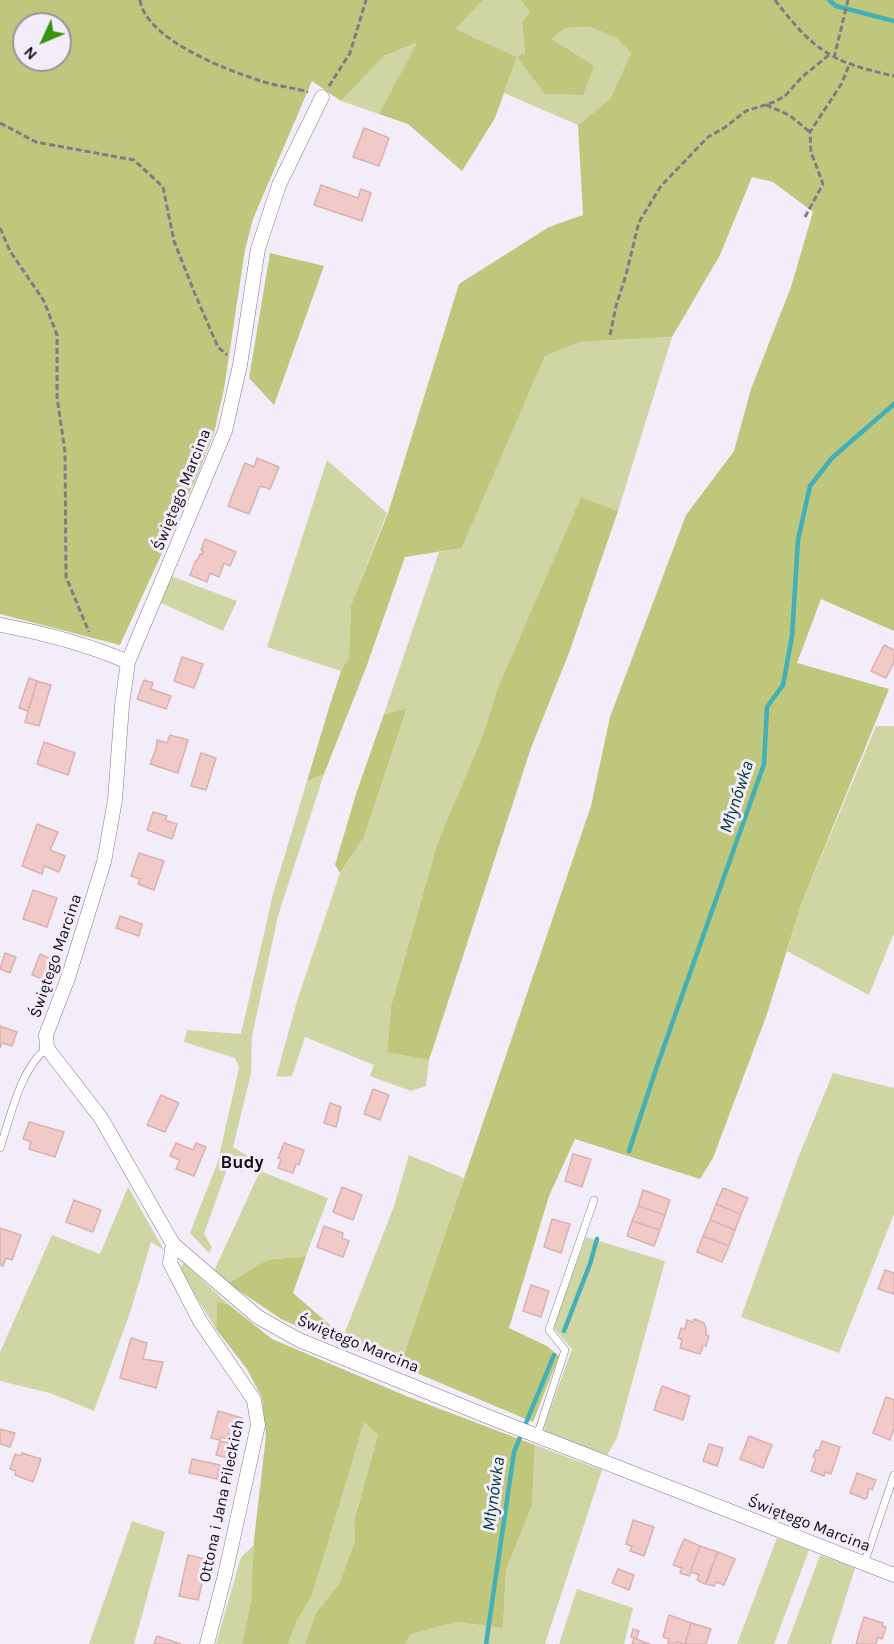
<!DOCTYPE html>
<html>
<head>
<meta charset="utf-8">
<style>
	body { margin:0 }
	#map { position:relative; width:894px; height:1644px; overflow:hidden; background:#f3edfa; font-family:Karla,sans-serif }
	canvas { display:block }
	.north { position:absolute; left:12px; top:12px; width:60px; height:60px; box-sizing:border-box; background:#f3edfa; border:2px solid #99939f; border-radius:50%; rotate:226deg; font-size:16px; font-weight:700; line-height:24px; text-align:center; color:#110d17 }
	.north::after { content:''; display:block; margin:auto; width:21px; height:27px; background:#37930a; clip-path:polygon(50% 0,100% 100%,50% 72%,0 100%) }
</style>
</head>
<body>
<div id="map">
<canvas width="894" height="1644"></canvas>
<div class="north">N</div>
</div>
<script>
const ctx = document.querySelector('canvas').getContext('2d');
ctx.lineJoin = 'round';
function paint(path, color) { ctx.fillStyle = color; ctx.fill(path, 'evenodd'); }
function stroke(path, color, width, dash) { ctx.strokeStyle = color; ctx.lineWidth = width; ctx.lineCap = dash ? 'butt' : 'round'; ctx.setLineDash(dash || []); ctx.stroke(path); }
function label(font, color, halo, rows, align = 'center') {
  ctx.font = font + ' Karla,sans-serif'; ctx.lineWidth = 6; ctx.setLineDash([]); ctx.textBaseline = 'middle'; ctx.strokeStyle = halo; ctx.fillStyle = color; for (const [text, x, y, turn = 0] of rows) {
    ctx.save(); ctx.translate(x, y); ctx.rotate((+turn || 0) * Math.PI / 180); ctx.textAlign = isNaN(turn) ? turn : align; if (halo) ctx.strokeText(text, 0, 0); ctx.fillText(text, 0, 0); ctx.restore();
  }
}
const green = new Path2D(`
	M483 0H520L530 12 522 22 525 53 518 57 594 67 552 39 565 28 591 27 616 38 631 53 610 99 578 125 504 93 517 57 454 29Z
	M418 43 379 114 341 101 384 56Z
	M672 337 618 511 581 498 498 687 483 735 438 841 391 1006 387 1051 429 1060 426 1086 411 1091 370 1076 374 1065 305 1037 292 1076 276 1077 297 1001 340 873 364 837 407 710 384 714 439 552 462 548 545 356 580 342Z
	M327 460 387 513 351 605 349 657 341 671 267 647Z
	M171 576 237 601 223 631 159 602Z
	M876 726H894V933L869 995 787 951 801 905Z
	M324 774 278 916 252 1036 251 1073 233 1147 248 1156 243 1172 227 1169 204 1234 212 1247 209 1253 190 1233 218 1161 239 1068 235 1058 184 1042 187 1030 241 1034 273 894 307 781Z
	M833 1073 894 1088V1214L839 1353 741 1317 798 1158Z
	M409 1155 464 1178 400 1366 340 1345 394 1206Z
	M260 1171 328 1198 306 1256 267 1260 228 1283 214 1271Z
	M128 1187 164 1250 151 1242 130 1313 94 1411 50 1393 0 1381V1352L52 1235 100 1254Z
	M586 1237 665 1261 617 1438 607 1455 544 1432 546 1421 572 1349 553 1327Z
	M184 1263 228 1304 217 1303 216 1329 179 1269Z
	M363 1421 378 1435 354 1519 355 1541 339 1584 316 1613 305 1644H288L297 1621 312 1595Z
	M535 1445 602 1470 545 1644H405L410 1634 456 1622 503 1628 506 1570 532 1506Z
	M132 1521 165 1532 134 1644H89Z
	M777 1538 809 1550 774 1644H737Z
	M254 1545 251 1600 242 1644H216L241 1557Z
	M820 1555 855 1568 831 1644H787Z
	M577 1589 633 1608 624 1644H559Z`);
const forest = new Path2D(`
	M0 0H483L455 29 517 57 525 53 522 22 530 12 520 0H894V631L821 599 797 663 889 689 801 905 767 1014 713 1158 700 1179 575 1139 549 1196 509 1328 547 1346 559 1356 533 1422 400 1366 591 806 610 717 686 515 734 451 751 389 791 287 813 212 773 182 752 177 720 255 672 337 580 342 545 356 462 548 405 557 367 665 324 774 307 781 328 711 341 671 349 657 351 605 388 513 459 284 549 227 583 215 578 125 610 99 631 53 616 38 591 27 565 28 552 39 594 66 583 95 545 94 517 57 495 118 462 171 408 124 379 114 417 43 384 56 341 101 312 81 253 219 245 250 224 389 214 433 197 476 120 645 0 614ZM24 24H60V60H24Z
	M270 253 324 266 274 405 249 378Z
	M581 497 618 511 569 653 531 748 429 1060 387 1052 391 1006 438 841 483 735 498 687Z
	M407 709 364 837 340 873 335 865 356 794 384 714Z
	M306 1256 293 1293 330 1325 327 1340 281 1319 228 1283 267 1260Z
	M217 1302 228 1304 272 1339 406 1396 535 1445 532 1506 506 1570 503 1628 456 1622 411 1634 405 1644H305L316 1613 339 1584 355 1541 354 1520 378 1435 364 1422 312 1595 297 1621 288 1644H242L251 1600 254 1540 266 1436 262 1398 247 1369 216 1329Z`);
const stream = new Path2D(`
	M829 0 836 6 894 21
	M629 1151 656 1069 764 764 767 707 783 685 792 636 798 540 810 486 832 458 894 404
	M564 1331 590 1264 597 1239
	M486 1644 514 1452 554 1355`);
const building = new Path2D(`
	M364 128 389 138 379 166 353 157Z
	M321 185 358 198 361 189 371 193 362 221 314 205Z
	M257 458 279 467 270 489 260 486 249 514 228 506 245 463 254 467Z
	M205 539 236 552 230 566 224 563 219 577 210 573 207 582 190 575 196 560 197 561 200 554 202 555 203 551 201 550Z
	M884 645 894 650V662L886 678 871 671Z
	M182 657 203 664 194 688 174 681Z
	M29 678 37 681 28 711 19 708Z
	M144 680 153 683 151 689 171 696 166 709 137 699Z
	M37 681 51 685 39 726 25 722Z
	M170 735 188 740 178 773 150 764 156 749 157 740 167 743Z
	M44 742 75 753 68 775 37 764Z
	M201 753 216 758 206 790 191 786Z
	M153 812 167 816 165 820 177 824 172 839 147 830Z
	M37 824 58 832 50 850 65 856 59 872 44 866 42 874 22 866Z
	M139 853 164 861 154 890 138 884 140 879 131 876Z
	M33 890 57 898 47 927 23 919Z
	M120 916 142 924 139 936 116 928Z
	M5 953 16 957 10 973 0 969Z
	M40 954 53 960 45 980 32 975Z
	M0 1026 17 1032 12 1046 2 1043 0 1048Z
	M373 1089 389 1095 380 1120 364 1114Z
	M161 1095 179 1103 165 1132 147 1125Z
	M330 1103 341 1107 336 1127 324 1123Z
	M29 1122 64 1132 55 1157 29 1149 31 1142 23 1139Z
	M176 1143 193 1150 196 1143 206 1147 194 1176 176 1169 180 1160 170 1156Z
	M284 1143 304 1150 299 1165 296 1164 293 1173 278 1168 281 1159 278 1158Z
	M573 1154 591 1159 582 1187 565 1181Z
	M342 1187 362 1195 353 1220 333 1212Z
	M723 1188 748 1198 741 1214 716 1204Z
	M643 1190 670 1200 665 1215 638 1206Z
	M74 1200 101 1210 93 1232 66 1222Z
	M716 1204 741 1214 735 1230 710 1220Z
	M638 1206 665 1215 660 1230 632 1221Z
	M552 1219 570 1224 561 1253 544 1247Z
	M710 1220 735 1230 729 1246 703 1236Z
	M632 1221 660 1230 654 1246 627 1236Z
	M324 1226 343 1233 342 1238 349 1241 343 1257 317 1247Z
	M0 1228 21 1235 12 1260 6 1258 3 1266 0 1265Z
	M703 1236 729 1246 722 1262 697 1252Z
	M885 1270 894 1273V1294L878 1289Z
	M531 1285 549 1291 541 1317 523 1311Z
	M694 1319 704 1323 706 1328V1335L709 1336 706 1346H703L700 1354 680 1348 682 1340 678 1338 681 1328 685 1329 687 1320 693 1322Z
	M131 1338 147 1343 143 1359 163 1362 156 1388 120 1378Z
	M662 1386 690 1396 683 1420 654 1410Z
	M886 1397 894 1400V1428L890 1440 873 1433Z
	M218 1411 242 1418 237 1436 228 1434 227 1439 221 1437 220 1440 211 1438Z
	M0 1429 15 1433 10 1447 0 1444Z
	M749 1436 772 1445 763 1468 740 1459Z
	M220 1441 236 1445 232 1459 216 1455Z
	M822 1441 840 1447 831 1474 825 1472 824 1476 811 1471 816 1458 813 1457 816 1450 819 1451Z
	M709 1444 723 1448 717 1466 703 1461Z
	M22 1453 41 1459 33 1482 15 1475 16 1471 10 1469 15 1454 21 1456Z
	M192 1459 220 1465 217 1479 189 1473Z
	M857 1473 876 1480 872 1490 869 1488 867 1498 865 1499 850 1493Z
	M633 1520 654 1527 644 1556 630 1551 632 1546 626 1544Z
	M684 1539 700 1546 689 1576 680 1573 682 1568 673 1565Z
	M700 1546 718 1552 705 1584 697 1580 699 1575 691 1572 689 1576Z
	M718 1552 735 1559 724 1585 716 1582 714 1586 706 1584Z
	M188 1555 205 1559 201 1574 204 1575 198 1600 179 1596Z
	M618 1569 634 1575 629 1590 612 1583Z
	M669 1615 691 1623 685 1644 676 1642V1644H668L669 1639 663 1637Z
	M864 1617 883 1623 882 1626 886 1627 882 1639 878 1637 876 1644H856Z
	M691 1623 711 1629 706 1644H685Z
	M633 1629 639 1631 636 1639 650 1644H632L634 1638 631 1637Z
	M157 1636 181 1644H154Z`);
const path = new Path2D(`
	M140 0C146 39 224 69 258 80 274 86 291 87 308 92
	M775 0C814 51 831 62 894 76
	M834 58 848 0
	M329 86 350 53 366 0
	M766 105 789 115 810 132
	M0 123 36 142 134 160 163 187 174 241 195 294 218 347 227 355
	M805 217 823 184 811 152 810 132 842 83 849 65
	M0 228 10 251 44 301 57 335V397L65 452 66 577 89 632
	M610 335 616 306 626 275 639 222 661 186 708 137 724 128 746 111 774 102 785 96 802 77 829 55`);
const lane = new Path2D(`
	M0 1148C11 1116 20 1069 47 1048
	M537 1436 565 1350 549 1330 594 1200
	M864 1564 894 1475`);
const street = new Path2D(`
	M322 97 279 185 258 249 240 365 225 431 128 662 122 705 115 800 104 862 68 978 46 1035 47 1048 101 1118 173 1244 258 1317 299 1340 499 1421 894 1575
	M0 625C44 633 86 644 128 662
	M173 1244 170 1263 200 1321 254 1400 258 1425 225 1575 207 1644`);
const streetNames = [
	["Świętego Marcina",182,490,-68],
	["Świętego Marcina",56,956,-71],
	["Świętego Marcina",358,1344,22],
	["Ottona i Jana Pileckich",222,1501,-78],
	["Świętego Marcina",809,1524,21]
];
const waterNames = [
	["Młynówka",737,797,-72],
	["Młynówka",494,1494,-82]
];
const neighbourhoodNames = [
	["Budy",242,1163]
];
paint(green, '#d0d6a3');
paint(forest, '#bfc77c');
stroke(stream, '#43afb6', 4.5);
paint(building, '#f1c9c7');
stroke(building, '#d9b1af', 1.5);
stroke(lane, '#837693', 8);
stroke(street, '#837693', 15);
stroke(path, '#807b86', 3, [6, 3]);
stroke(lane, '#fff', 7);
stroke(street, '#fff', 14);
label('16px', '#110d17', '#f3edfa', streetNames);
label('italic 18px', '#04393c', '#f3edfa', waterNames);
label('bold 18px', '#110d17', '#f3edfa', neighbourhoodNames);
</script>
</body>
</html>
